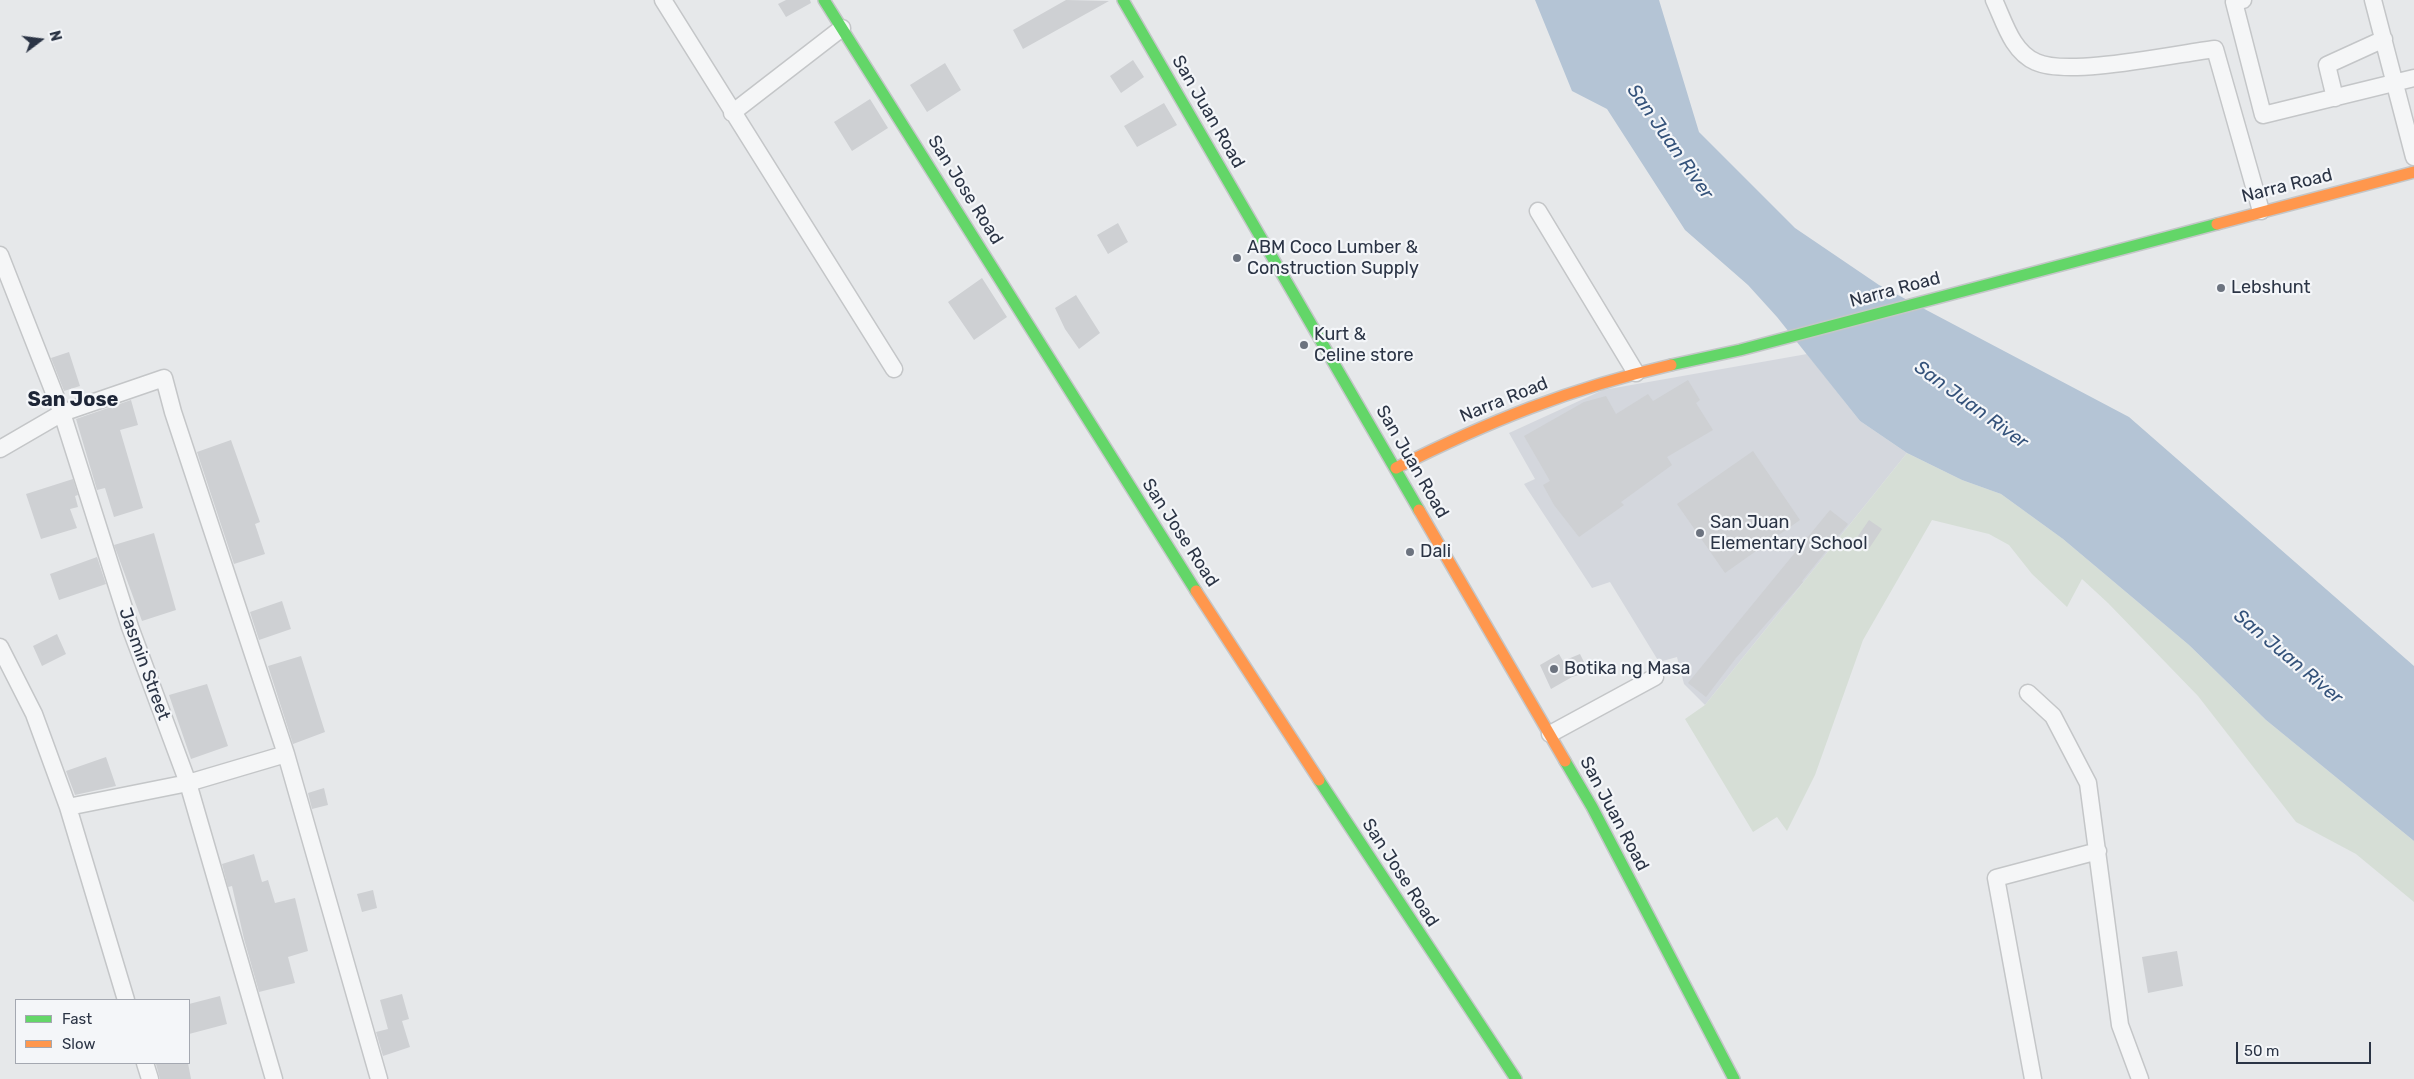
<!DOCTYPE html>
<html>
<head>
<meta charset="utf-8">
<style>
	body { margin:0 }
	#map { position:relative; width:2414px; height:1079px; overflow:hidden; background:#e6e8ea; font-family:Rubik,sans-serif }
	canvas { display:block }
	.legend { position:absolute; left:15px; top:999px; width:175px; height:65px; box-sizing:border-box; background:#f4f6f9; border:1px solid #a4a8b1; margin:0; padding:6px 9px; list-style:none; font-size:15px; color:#2b3445 }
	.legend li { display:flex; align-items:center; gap:10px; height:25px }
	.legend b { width:25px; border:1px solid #a4a8b1 }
	.north { position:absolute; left:15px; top:15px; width:50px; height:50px; -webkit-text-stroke:4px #f4f6f9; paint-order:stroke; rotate:75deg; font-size:14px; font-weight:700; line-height:20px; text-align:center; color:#2b3445 }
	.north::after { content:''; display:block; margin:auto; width:18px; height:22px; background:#2b3445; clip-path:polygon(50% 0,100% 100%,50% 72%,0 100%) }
	.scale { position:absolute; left:2236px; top:1042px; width:135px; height:22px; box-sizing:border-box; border:2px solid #2b3445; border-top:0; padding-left:6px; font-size:15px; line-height:18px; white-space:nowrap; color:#2b3445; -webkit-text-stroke:4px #f4f6f9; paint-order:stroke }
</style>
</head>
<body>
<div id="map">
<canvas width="2414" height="1079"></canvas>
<ul class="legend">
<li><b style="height:6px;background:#63d668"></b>Fast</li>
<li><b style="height:6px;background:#ff974d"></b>Slow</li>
</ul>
<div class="north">N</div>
<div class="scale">50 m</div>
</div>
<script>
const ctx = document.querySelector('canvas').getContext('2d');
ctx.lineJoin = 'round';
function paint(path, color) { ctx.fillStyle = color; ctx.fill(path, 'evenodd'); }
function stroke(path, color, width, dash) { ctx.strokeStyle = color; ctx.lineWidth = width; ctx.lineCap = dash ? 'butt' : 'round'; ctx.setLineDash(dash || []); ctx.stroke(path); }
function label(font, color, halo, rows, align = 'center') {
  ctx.font = font + ' Rubik,sans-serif'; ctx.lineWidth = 4.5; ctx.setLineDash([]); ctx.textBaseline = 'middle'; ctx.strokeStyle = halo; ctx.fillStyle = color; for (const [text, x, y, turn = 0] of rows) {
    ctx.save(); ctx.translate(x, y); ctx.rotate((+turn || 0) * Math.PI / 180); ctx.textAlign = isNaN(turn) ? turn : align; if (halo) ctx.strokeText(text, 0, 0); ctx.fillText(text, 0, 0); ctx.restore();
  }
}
const built = new Path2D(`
	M1807 354 1860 421 1907 453 1705 705 1684 684 1677 657 1659 662 1610 582 1592 588 1524 484 1535 479 1509 433 1603 390Z`);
const green = new Path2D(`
	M1907 453 1962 480 2001 494 2063 539 2189 645 2266 720 2414 841V902L2356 854 2296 822 2198 696 2108 603 2082 579 2067 607 2032 574 2009 545 1989 534 1932 520 1863 640 1815 775 1787 831 1777 817 1753 832 1685 719 1705 705Z`);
const water = new Path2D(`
	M1535 0H1659L1699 132 1795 228 1879 285 2129 417 2414 666V841L2266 720 2189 645 2063 539 2001 494 1962 480 1907 453 1860 421 1777 317 1748 285 1685 230 1607 109 1572 91Z`);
const building = new Path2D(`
	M786 0H810L811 3 786 17 778 4Z
	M1066 0 1109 1 1023 49 1013 30Z
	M1133 60 1144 77 1121 93 1110 76Z
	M945 63 961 90 927 112 910 85Z
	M870 99 888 128 852 151 834 122Z
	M1164 103 1177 125 1137 147 1124 126Z
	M1118 223 1128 242 1108 254 1097 235Z
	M982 278 1007 317 974 340 948 302Z
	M1076 295 1100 333 1079 349 1065 329 1055 308Z
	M69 352 80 386 64 391 51 358Z
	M1688 380 1700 400 1696 403 1713 430 1667 457 1672 465 1621 502 1624 505 1579 537 1554 505 1543 485 1550 481 1524 436 1584 402 1606 396 1616 414 1648 394 1653 401Z
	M131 400 138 425 120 430 143 508 114 517 105 488 97 490 76 419Z
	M231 440 260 522 255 524 265 554 234 564 197 452Z
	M1753 451 1800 520 1725 573 1677 504Z
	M73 479 78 495 75 496 78 507 70 509 77 528 41 539 26 494Z
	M1830 510 1848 524 1802 581 1803 582 1736 658 1706 697 1688 683Z
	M1869 520 1882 529 1868 550 1854 542Z
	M154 533 176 610 142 621 114 545Z
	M97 557 106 584 59 600 50 574Z
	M282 601 291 629 259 640 250 612Z
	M57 634 66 654 42 666 33 646Z
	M1559 654 1563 661 1580 654 1589 672 1572 677 1551 689 1540 665Z
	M301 656 325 732 293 744 268 666Z
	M207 684 228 746 191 759 169 695Z
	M106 757 116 786 75 795 66 771Z
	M324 788 328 805 312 809 308 793Z
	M254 854 262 882 268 880 275 903 295 898 308 951 288 957 295 983 259 992 244 939 232 886 228 887 222 864Z
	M373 890 377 908 362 912 357 894Z
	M2177 951 2183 986 2148 993 2142 957Z
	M402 994 409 1019 402 1021 410 1047 383 1056 376 1032 388 1029 380 1000Z
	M220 996 227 1024 189 1034V1004Z
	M162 1063H188L191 1079H160L156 1064Z`);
const street = new Path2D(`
	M663 0 894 369
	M1994 0C2004 21 2012 52 2036 62 2068 77 2175 54 2215 49L2261 211
	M2243 0 2234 2 2263 115 2414 78
	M2373 0 2414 157
	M2335 98 2327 65 2384 39
	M732 113 842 28
	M1538 211 1636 373
	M0 255 62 413 130 627 188 783 274 1079
	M0 449 62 413 164 378 173 412 286 754 379 1079
	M0 647 34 714 68 807 126 1000
	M2028 693 2053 716 2088 783 2120 1025 2140 1079
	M1550 734 1655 677
	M68 807 188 783 286 754
	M145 1063 150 1079
	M2033 1079 1996 878 2098 851`);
const fast = new Path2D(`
	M824 0 1196 591
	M1123 0 1419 510
	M1671 365 1740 350 2217 224
	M1565 761 1592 807 1734 1079
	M1319 780 1516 1079`);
const slow = new Path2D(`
	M2217 224 2414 172
	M1396 468C1487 422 1571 388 1671 365
	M1419 510 1565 761
	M1196 591 1319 780`);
const markers = [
	[1237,258,5,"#6c737f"],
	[2221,288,5,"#6c737f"],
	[1304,345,5,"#6c737f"],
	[1700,533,5,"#6c737f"],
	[1410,552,5,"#6c737f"],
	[1554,669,5,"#6c737f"]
];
const streetNames = [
	["San Juan Road",1208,112,60],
	["Narra Road",2287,186,-14],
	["San Jose Road",965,190,58],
	["Narra Road",1895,290,-15],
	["Narra Road",1504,400,-22],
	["San Juan Road",1412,462,60],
	["San Jose Road",1180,533,57],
	["Jasmin Street",144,664,70],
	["San Juan Road",1614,814,62],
	["San Jose Road",1400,873,57]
];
const poiNames = [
	["ABM Coco Lumber &",1247,248],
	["Construction Supply",1247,269],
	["Lebshunt",2231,288],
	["Kurt &",1314,335],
	["Celine store",1314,356],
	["San Juan",1710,523],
	["Elementary School",1710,544],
	["Dali",1420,552],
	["Botika ng Masa",1564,669]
];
const waterNames = [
	["San Juan River",1670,142,55],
	["San Juan River",1971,405,36],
	["San Juan River",2288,657,40]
];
const quarterNames = [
	["San Jose",73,400]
];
paint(built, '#d4d7dd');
paint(green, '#d6ded6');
paint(water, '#b4c4d5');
paint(building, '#ced0d3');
stroke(street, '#c4c6c8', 19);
stroke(fast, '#c4c6c8', 14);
stroke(slow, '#c4c6c8', 14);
stroke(street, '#f5f6f7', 16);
stroke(fast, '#63d668', 11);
stroke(slow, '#ff974d', 11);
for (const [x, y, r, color] of markers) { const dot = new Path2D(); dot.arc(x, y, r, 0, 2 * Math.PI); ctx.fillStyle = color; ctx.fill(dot); stroke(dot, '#f4f6f9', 2); }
label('18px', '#2b3445', '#f4f6f9', streetNames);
label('18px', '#2b3445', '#f4f6f9', poiNames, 'left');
label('italic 19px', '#34527a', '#f4f6f9', waterNames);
label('bold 20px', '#1d2536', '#f4f6f9', quarterNames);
</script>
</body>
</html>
